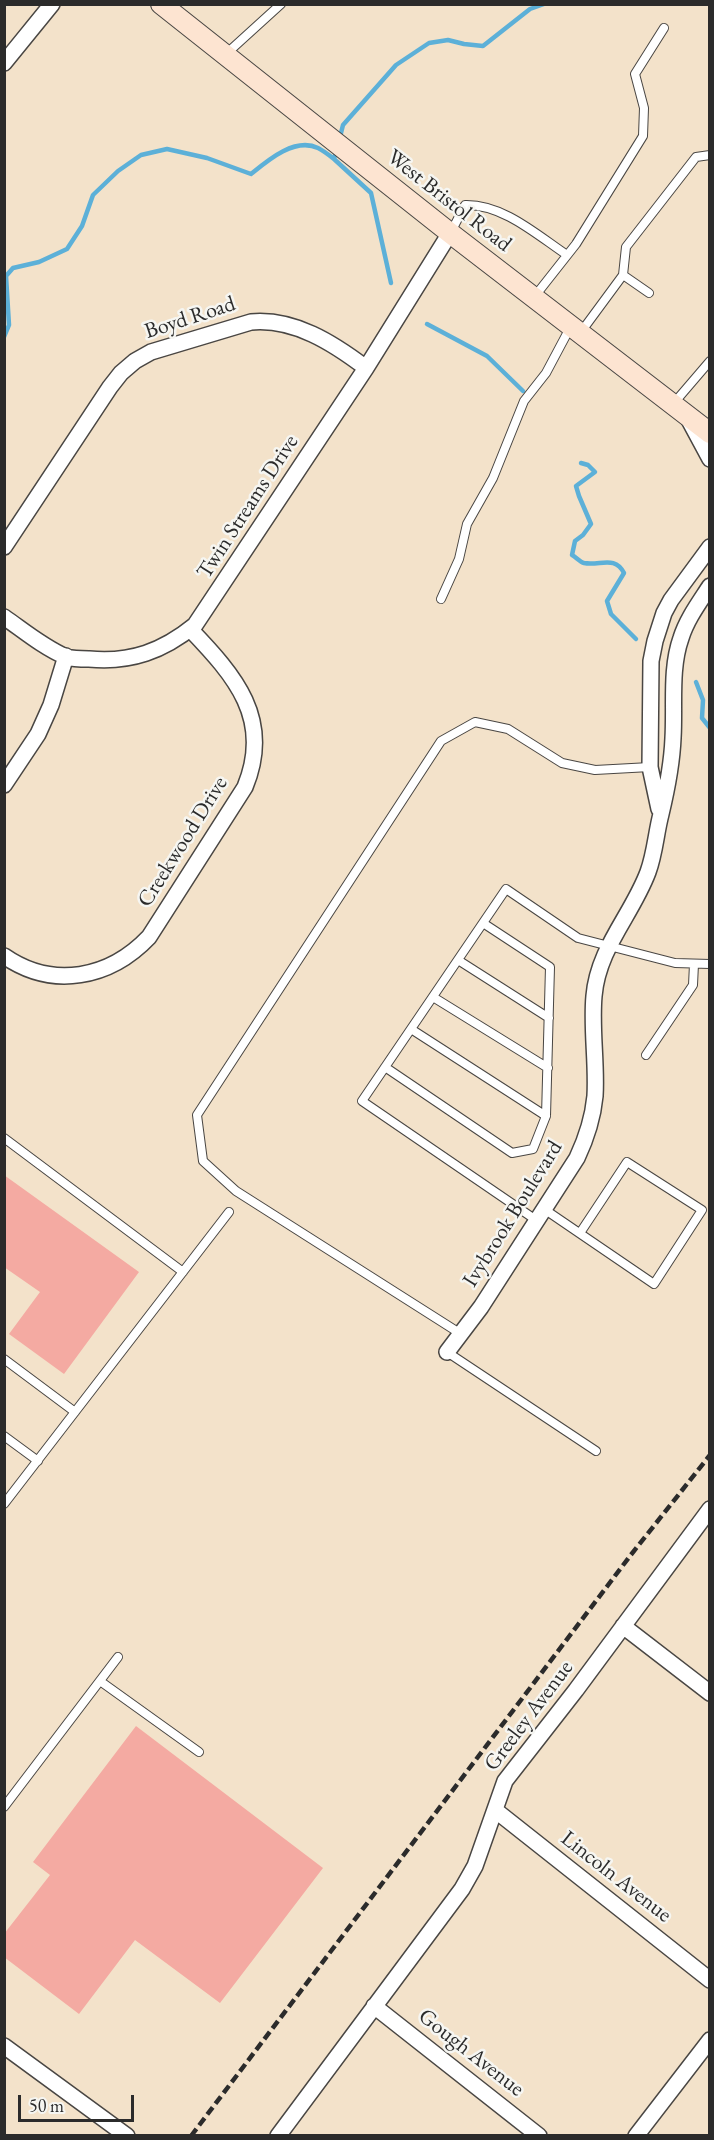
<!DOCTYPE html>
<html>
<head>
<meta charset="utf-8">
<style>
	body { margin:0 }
	#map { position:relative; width:714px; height:2140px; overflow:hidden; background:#f3e2ca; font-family:"EB Garamond",serif }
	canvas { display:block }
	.frame { position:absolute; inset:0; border:6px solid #2b2b2b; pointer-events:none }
	.scale { position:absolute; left:18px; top:2095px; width:116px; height:27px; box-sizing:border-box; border:3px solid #2b2b2b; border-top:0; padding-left:8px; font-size:18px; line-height:21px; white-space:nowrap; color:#2b2b2b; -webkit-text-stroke:4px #f6f6f2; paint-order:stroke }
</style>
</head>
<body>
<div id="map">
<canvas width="714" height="2140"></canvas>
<div class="frame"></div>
<div class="scale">50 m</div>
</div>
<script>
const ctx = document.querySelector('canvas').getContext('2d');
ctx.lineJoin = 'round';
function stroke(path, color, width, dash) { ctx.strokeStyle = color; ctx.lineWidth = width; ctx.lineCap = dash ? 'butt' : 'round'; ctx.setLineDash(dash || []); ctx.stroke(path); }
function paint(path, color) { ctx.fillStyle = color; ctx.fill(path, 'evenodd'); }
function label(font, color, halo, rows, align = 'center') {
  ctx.font = font + ' "EB Garamond",serif'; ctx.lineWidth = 5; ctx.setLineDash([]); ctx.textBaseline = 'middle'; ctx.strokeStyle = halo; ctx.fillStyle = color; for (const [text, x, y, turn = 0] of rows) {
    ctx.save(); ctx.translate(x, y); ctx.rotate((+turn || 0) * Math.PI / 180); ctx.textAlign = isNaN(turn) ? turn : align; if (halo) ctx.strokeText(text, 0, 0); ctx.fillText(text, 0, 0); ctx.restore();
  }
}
const stream = new Path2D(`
	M340 137 343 125 396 65 429 43 448 40 464 44 483 46 530 9 544 4
	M337 148 334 159 371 193 391 283
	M427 324 487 356 523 391
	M4 337 9 325 6 276 13 268 39 262 67 249 82 226 93 195 118 171 141 155 167 149 207 158 251 174C268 160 295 137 318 148 324 151 329 155 334 159
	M581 463 588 465 595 472 576 486 579 496 591 524 583 535 575 541 572 555C576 557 580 562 584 563 600 566 615 555 624 573L607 601 611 614 636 639
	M696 682 703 700 702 718 710 728`);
const building = new Path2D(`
	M4 1175 139 1272 64 1374 9 1334 40 1292 4 1267Z
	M136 1726 323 1868 220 2003 135 1940 79 2014 4 1957V1934L50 1875 33 1862Z`);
const lane = new Path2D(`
	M226 54 281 4
	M451 232 465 205C503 204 537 235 567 255
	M623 275 626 247 696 157 710 155
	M535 296 576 244 643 136 644 108 635 74 664 28
	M581 332 623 275 649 293
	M674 403 710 361
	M441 599 459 559 467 524 493 478 524 401 546 373 571 326
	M458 960 549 1018
	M433 997 548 1068
	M411 1029 546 1116
	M646 1055 693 985 694 964
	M385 1067 512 1153 533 1149 546 1116 550 967 483 923
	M4 1138 183 1272
	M544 1209 654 1284 702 1210 627 1162 580 1233
	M536 1220 362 1101 506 889 578 938 675 963 710 964
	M461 1334 236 1191 203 1161 197 1115 441 741 475 722 508 729 562 763 595 770 650 767
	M447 1352 596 1451
	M4 1359 75 1412
	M4 1436 38 1461
	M4 1504 229 1212
	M100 1681 199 1752
	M4 1807 118 1657`);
const street = new Path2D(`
	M4 63 52 4
	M689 420 710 459
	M4 547 110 387 121 373 135 361 151 352 251 322C294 318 333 343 366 368
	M4 617C24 631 43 647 66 657 73 659 82 659 89 659 131 663 163 651 195 625L366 368 450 233
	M4 785 38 734 51 705 66 656
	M659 809 650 767 651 661 655 641 664 613 671 600 710 547
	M4 956C53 990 110 978 149 937L245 787C273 719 235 676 190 629
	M447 1352 481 1307 577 1158C586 1139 593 1117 595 1096 597 1063 591 1029 594 996 598 948 632 915 648 872 655 853 656 833 661 814 667 789 672 763 673 738 675 705 670 669 681 638 687 619 699 603 710 586
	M623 1626 710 1693
	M495 1810 710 1980
	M374 2006 539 2136
	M4 2046 127 2136
	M278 2136 462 1889 475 1866 505 1781 576 1690 710 1509
	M636 2136 710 2040`);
const secondary = new Path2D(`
	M161 4 450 233 710 433`);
const rail = new Path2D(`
	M191 2136 630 1556 710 1455`);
const streetNames = [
	["West Bristol Road",449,201,38],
	["Boyd Road",190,318,-18],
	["Twin Streams Drive",248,507,-57],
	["Creekwood Drive",183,842,-58],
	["Ivybrook Boulevard",513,1214,-58],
	["Greeley Avenue",529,1716,-53],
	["Lincoln Avenue",616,1877,38],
	["Gough Avenue",471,2053,38]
];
stroke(stream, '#5cb0d8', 4.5);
paint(building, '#f4aaa2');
stroke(lane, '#494643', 10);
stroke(street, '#494643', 18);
stroke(secondary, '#494643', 22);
stroke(lane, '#fff', 8);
stroke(street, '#fff', 15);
stroke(secondary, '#fde4d1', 20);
stroke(rail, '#2b2b2b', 4.5, [9, 4.5]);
label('22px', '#2b2b2b', '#f6f6f2', streetNames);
</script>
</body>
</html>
